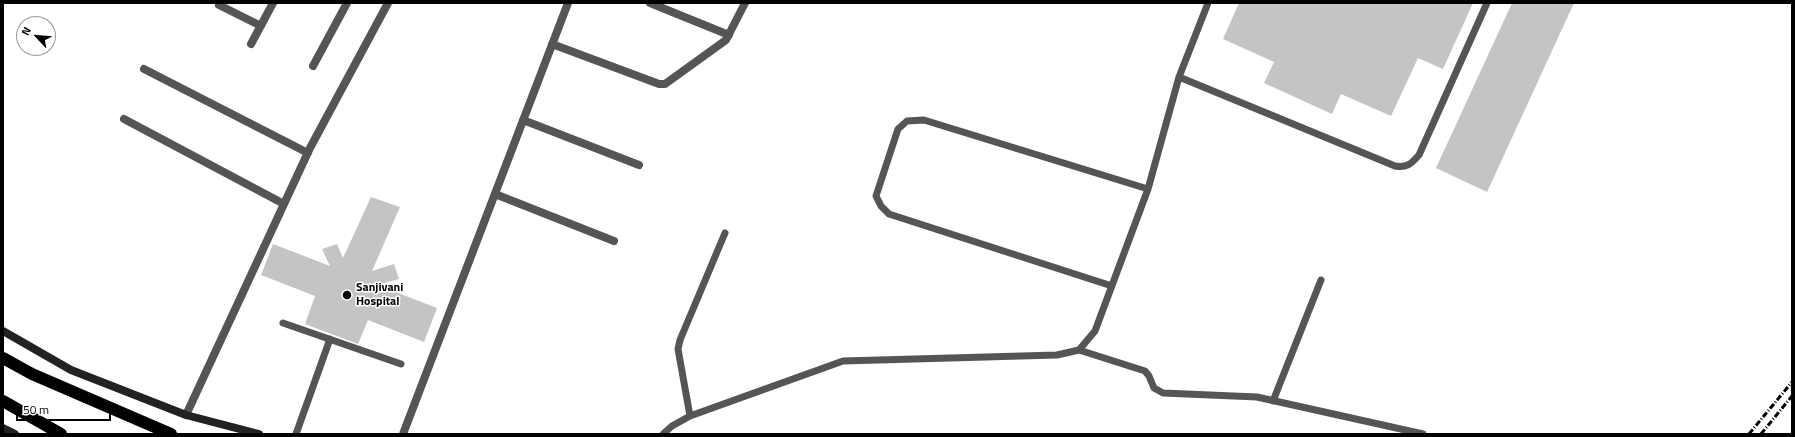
<!DOCTYPE html>
<html>
<head>
<meta charset="utf-8">
<style>
	body { margin:0 }
	#map { position:relative; width:1795px; height:437px; overflow:hidden; background:#fff; font-family:"Titillium Web",sans-serif }
	canvas { display:block }
	.frame { position:absolute; inset:0; border:4px solid #000; pointer-events:none }
	.north { position:absolute; left:16px; top:16px; width:40px; height:40px; box-sizing:border-box; background:#fff; border:1px solid #999; border-radius:50%; rotate:296deg; font-size:11px; font-weight:700; line-height:16px; text-align:center; color:#000 }
	.north::after { content:''; display:block; margin:auto; width:14px; height:18px; background:#000; clip-path:polygon(50% 0,100% 100%,50% 72%,0 100%) }
	.scale { position:absolute; left:16px; top:403px; width:95px; height:18px; box-sizing:border-box; border:2px solid #000; border-top:0; padding-left:5px; font-size:12px; line-height:14px; white-space:nowrap; color:#000; -webkit-text-stroke:3px #fff; paint-order:stroke }
</style>
</head>
<body>
<div id="map">
<canvas width="1795" height="437"></canvas>
<div class="frame"></div>
<div class="north">N</div>
<div class="scale">50 m</div>
</div>
<script>
const ctx = document.querySelector('canvas').getContext('2d');
ctx.lineJoin = 'round';
function paint(path, color) { ctx.fillStyle = color; ctx.fill(path, 'evenodd'); }
function stroke(path, color, width, dash) { ctx.strokeStyle = color; ctx.lineWidth = width; ctx.lineCap = dash ? 'butt' : 'round'; ctx.setLineDash(dash || []); ctx.stroke(path); }
function label(font, color, halo, rows, align = 'center') {
  ctx.font = font + ' "Titillium Web",sans-serif'; ctx.lineWidth = 3; ctx.setLineDash([]); ctx.textBaseline = 'middle'; ctx.strokeStyle = halo; ctx.fillStyle = color; for (const [text, x, y, turn = 0] of rows) {
    ctx.save(); ctx.translate(x, y); ctx.rotate((+turn || 0) * Math.PI / 180); ctx.textAlign = isNaN(turn) ? turn : align; if (halo) ctx.strokeText(text, 0, 0); ctx.fillText(text, 0, 0); ctx.restore();
  }
}
const building = new Path2D(`
	M1239 3H1473L1443 69 1418 58 1391 116 1341 94 1332 114 1264 83 1274 62 1223 39Z
	M1512 3H1574L1487 192 1436 168Z
	M371 197 400 207 372 271 394 264 399 279 377 285 437 308 424 342 368 320 358 344 305 324 315 296 261 275 273 244 330 266 322 249 337 244 343 258Z`);
const lane = new Path2D(`
	M1179 77 1208 3
	M1112 286 889 214 881 206 876 196 898 129 907 121 924 120 1148 189
	M283 323 401 364
	M1079 350 1145 371 1149 376 1154 388 1163 393 1257 397 1423 434
	M1273 401 1321 280
	M690 416 678 349 680 340 725 233
	M296 434 330 339
	M663 434 672 426 690 416 843 361 1057 355 1079 350 1095 331 1148 189 1179 77 1395 166C1407 168 1411 164 1419 155L1487 3`);
const street = new Path2D(`
	M650 3 729 35
	M219 5 261 26
	M251 44 273 3
	M552 44 659 84H665L726 40 745 3
	M313 66 347 3
	M144 69 308 153
	M124 119 284 204
	M523 120 639 165
	M495 194 614 241
	M186 415 310 148 388 3
	M403 434 568 3`);
const secondary = new Path2D(`
	M3 331 71 370 186 415 259 434
	M3 428 15 434`);
const highway = new Path2D(`
	M3 358 32 374 171 434
	M3 401 61 434`);
const rail = new Path2D(`
	M1749 434 1792 382
	M1761 434 1792 396`);
const markers = [
	[347,295,5,"#000"]
];
const poiNames = [
	["Sanjivani",356,288],
	["Hospital",356,302]
];
paint(building, '#c4c4c4');
stroke(lane, '#555', 7);
stroke(street, '#555', 8);
stroke(secondary, '#222', 8);
stroke(highway, '#000', 12);
stroke(rail, '#000', 3, [6, 2, 1, 2]);
for (const [x, y, r, color] of markers) { const dot = new Path2D(); dot.arc(x, y, r, 0, 2 * Math.PI); ctx.fillStyle = color; ctx.fill(dot); stroke(dot, '#fff', 1.5); }
label('bold 12px', '#000', '#fff', poiNames, 'left');
</script>
</body>
</html>
